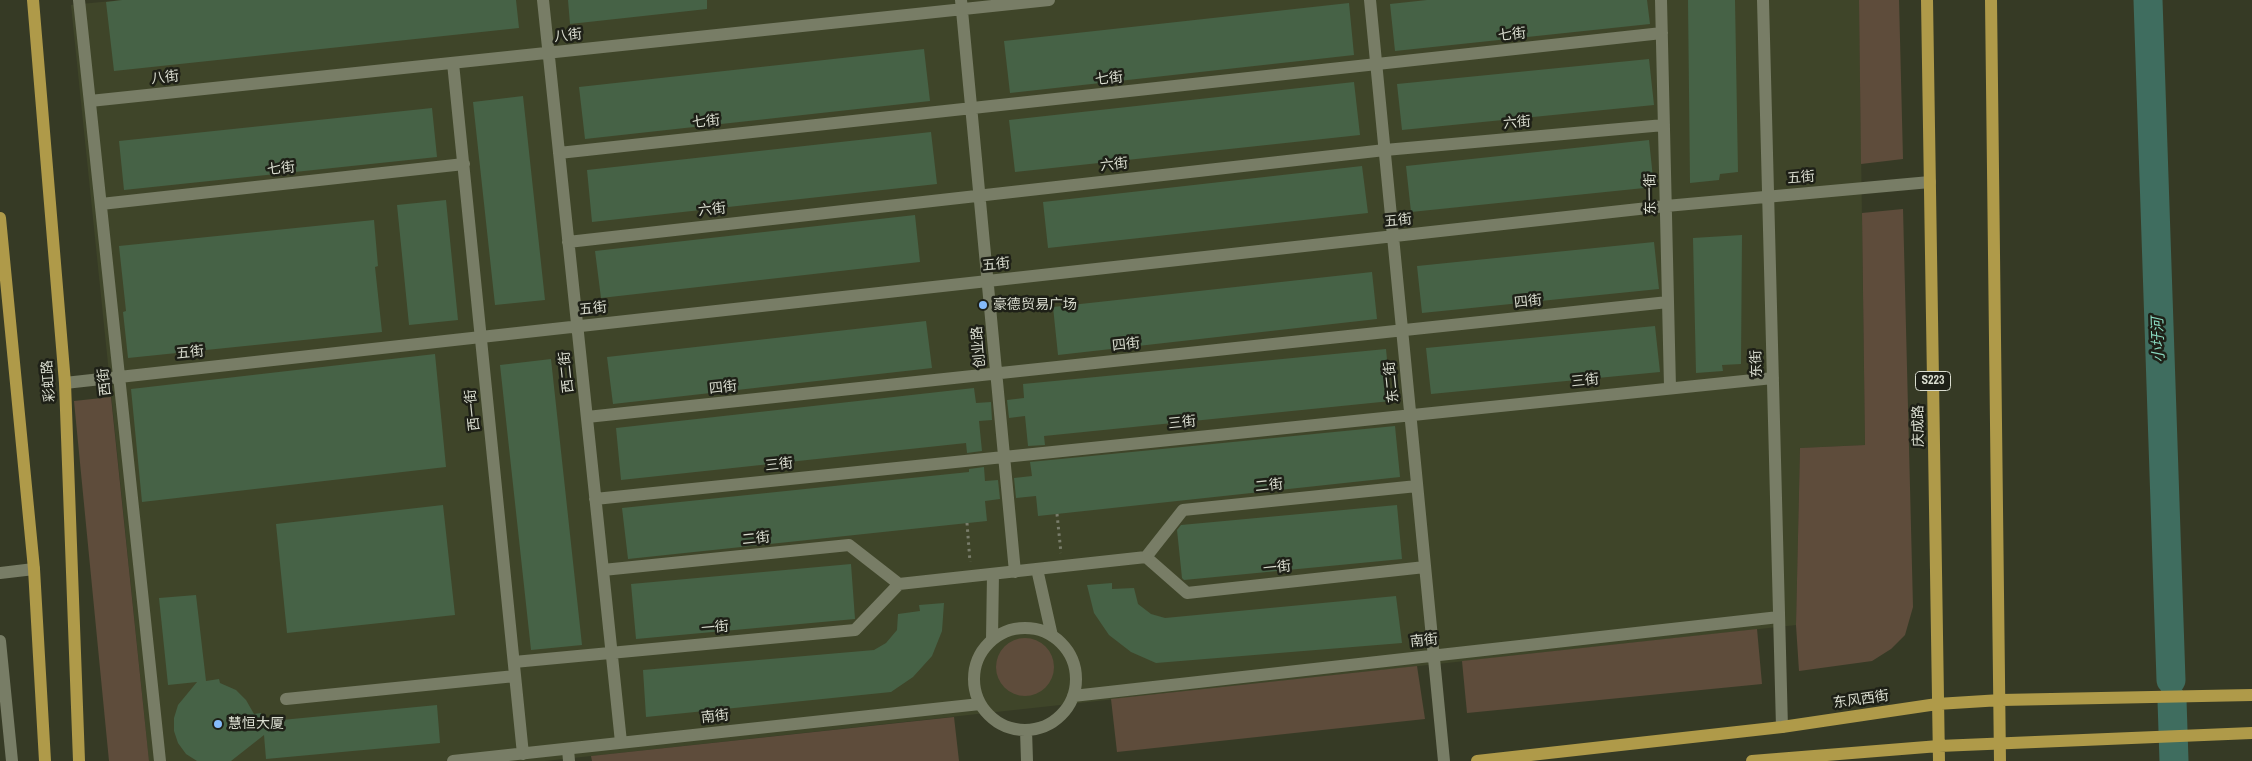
<!DOCTYPE html>
<html>
<head>
<meta charset="utf-8">
<style>
	body { margin:0 }
	canvas { display:block; background:#363a25 }
</style>
</head>
<body>
<canvas width="2252" height="761"></canvas>
<script>
const ctx = document.querySelector('canvas').getContext('2d');
ctx.lineJoin = 'round';
function paint(path, color) { ctx.fillStyle = color; ctx.fill(path, 'evenodd'); }
function stroke(path, color, width, dash) { ctx.strokeStyle = color; ctx.lineWidth = width; ctx.lineCap = dash ? 'butt' : 'round'; ctx.setLineDash(dash || []); ctx.stroke(path); }
function label(font, color, halo, rows, align = 'center') {
  ctx.font = font + ' "Archivo Narrow","Noto Sans SC",sans-serif'; ctx.lineWidth = 5; ctx.setLineDash([]); ctx.textBaseline = 'middle'; ctx.strokeStyle = halo; ctx.fillStyle = color; for (const [text, x, y, turn = 0] of rows) {
    ctx.save(); ctx.translate(x, y); ctx.rotate((+turn || 0) * Math.PI / 180); ctx.textAlign = isNaN(turn) ? turn : align; if (halo) ctx.strokeText(text, 0, 0); ctx.fillText(text, 0, 0); ctx.restore();
  }
}
const built = new Path2D(`
	M122 0H1859L1865 445 1800 448 1796 625 545 761H149L71 5Z`);
const green = new Path2D(`
	M1859 0H1899L1903 159 1861 164Z
	M1903 209 1913 607 1905 635 1891 649 1872 661 1799 671 1796 625 1800 448 1865 445 1862 213Z
	M111 397 149 761H109L74 401Z
	M1757 629 1762 684 1467 713 1462 661Z
	M996 667a29 29 0 1 1 58 0a29 29 0 1 1-58 0Z
	M1417 666 1425 719 1117 752 1111 699Z
	M954 717 959 761H592L591 756Z`);
const river = new Path2D(`
	M2148 0 2171 680
	M2172 700 2174 761`);
const building = new Path2D(`
	M122 0H516L519 28 114 71 106 2Z
	M568 0H707V9L570 24Z
	M1427 0H1647L1650 24 1395 51 1390 4Z
	M1688 0H1735L1738 172 1720 174 1719 180 1690 183Z
	M1349 3 1354 55 1010 93 1004 41Z
	M924 49 930 101 585 139 579 87Z
	M1649 59 1654 105 1402 130 1397 84Z
	M1354 82 1360 135 1015 172 1009 120Z
	M523 96 545 300 495 305 473 102Z
	M432 108 437 157 124 190 119 141Z
	M931 132 937 184 592 222 587 170Z
	M1649 140 1654 187 1411 212 1406 166Z
	M1362 166 1368 213 1048 248 1043 202Z
	M446 200 458 320 409 325 397 205Z
	M915 215 920 262 601 298 595 251Z
	M374 220 378 266 375 267 382 332 128 358 123 312 126 311 119 246Z
	M1742 235 1741 364 1722 365 1723 371 1696 373 1693 238Z
	M1654 242 1659 289 1422 313 1417 266Z
	M1372 272 1377 319 1058 355 1053 307Z
	M926 321 932 368 613 404 607 357Z
	M1655 326 1660 372 1431 394 1426 348Z
	M1386 349 1391 401 1044 436 1045 445 1028 446 1025 416 1009 418 1007 400 1024 398 1023 384Z
	M435 354 446 467 142 502 131 389Z
	M551 359 582 645 531 650 500 365Z
	M974 388 976 403 991 402 992 420 979 421 982 451 967 453 966 443 621 480 616 428Z
	M1395 426 1400 477 1038 516 1036 496 1016 498 1014 478 1032 476 1030 462Z
	M984 467 985 481 998 480 1000 499 985 501 987 521 628 559 622 508 969 472V469Z
	M443 505 455 615 287 633 276 524Z
	M1397 505 1402 559 1184 580 1182 578 1177 530 1181 525Z
	M851 564 855 619 636 639 631 584Z
	M1112 583V589L1134 588 1138 604 1151 614 1165 618 1396 596 1402 643 1156 663 1131 652 1109 635 1094 613 1087 585Z
	M196 595 206 681 219 679 220 683 236 690 246 700 254 714 261 713V722L437 705 440 743 266 759 264 735 231 761H197L186 754 178 743 174 731V718L178 705 197 682 168 685 159 598Z
	M944 603 942 631 932 656 913 677 891 692 646 717 643 670 874 650 886 643 897 630 898 614 920 611 919 605Z`);
const path = new Path2D(`
	M1057 514 1061 553
	M967 523 970 562`);
const minor = new Path2D(`
	M79 0 160 761
	M543 0 621 742
	M961 0 1015 572
	M1370 0 1444 761
	M1661 0 1670 387
	M1763 0 1782 727
	M453 63 523 754
	M90 101 1049 0
	M559 153 1662 33
	M101 204 464 164
	M568 242 1385 150 1664 125
	M65 383 1666 206 1930 182
	M587 417 1668 302
	M595 499 1773 378
	M1146 557 1183 510 1417 486
	M1146 557 1187 593 1425 567
	M1037 569 1052 636
	M603 570 849 545 899 584
	M0 573 34 569
	M899 584 1146 557
	M974 679a51 51 0 1 1 102 0a51 51 0 1 1-102 0Z
	M992 639 993 574
	M0 641 12 761
	M514 662 855 630 899 584
	M1073 696 1779 617
	M286 699 515 676
	M1026 730 1027 761
	M568 749 569 761
	M453 761 980 704`);
const major = new Path2D(`
	M33 0 65 383 79 761
	M1927 0 1939 761
	M1991 0 2000 761
	M0 218 34 569 45 761
	M1477 761 1782 727 1937 704 2001 700 2252 695
	M1752 761 1939 746 2252 733`);
const markers = [
	[983,305,5,"#85bbfb"],
	[218,724,5,"#85bbfb"]
];
const shields = [
	[1933,381,35]
];
const shieldNames = [
	["S223",1933,381]
];
const streetNames = [
	["七街",1512,35,-6],
	["八街",568,36,-6],
	["八街",165,78,-6],
	["七街",1109,79,-6],
	["七街",706,122,-6],
	["六街",1517,123,-5],
	["六街",1114,165,-6],
	["七街",281,169,-6],
	["五街",1801,178,-5],
	["东一街",1651,194,-91],
	["六街",712,210,-6],
	["五街",1398,221,-6],
	["五街",996,265,-6],
	["四街",1528,302,-6],
	["五街",593,309,-6],
	["四街",1126,345,-6],
	["创业路",979,347,-95],
	["五街",190,353,-6],
	["东街",1757,364,-92],
	["西二街",567,372,-96],
	["彩虹路",49,381,-94],
	["三街",1585,381,-6],
	["西街",105,382,-96],
	["东二街",1392,382,-96],
	["四街",723,388,-6],
	["西一街",473,410,-96],
	["三街",1182,423,-6],
	["庆成路",1919,426,-91],
	["三街",779,465,-6],
	["二街",1269,486,-6],
	["二街",756,539,-6],
	["一街",1277,568,-6],
	["一街",715,628,-5],
	["南街",1424,641,-6],
	["东风西街",1861,700,-8],
	["南街",715,717,-6]
];
const poiNames = [
	["豪德贸易广场",993,305],
	["慧恒大厦",228,724]
];
const waterNames = [
	["小圩河",2159,340,-92]
];
paint(built, '#3f4529');
paint(green, '#5e4c3b');
stroke(river, '#3f6d5f', 29);
paint(building, '#466246');
stroke(path, '#797d6b', 3, [2.5, 4]);
stroke(minor, '#787d66', 12);
stroke(major, '#af9a49', 12);
for (const [x, y, r, color] of markers) { const dot = new Path2D(); dot.arc(x, y, r, 0, 2 * Math.PI); ctx.fillStyle = color; ctx.fill(dot); stroke(dot, '#1e2017', 2); }
for (const [x, y, w] of shields) { const box = new Path2D(); box.roundRect(x - w / 2, y - 9.5, w, 19, 4); ctx.fillStyle = '#1e2017'; ctx.fill(box); stroke(box, '#daddd0', 1); }
label('bold 12px', '#daddd0', null, shieldNames);
label('14px', '#daddd0', '#1e2017', streetNames);
label('14px', '#daddd0', '#1e2017', poiNames, 'left');
label('italic 15px', '#89d8bf', '#1e2017', waterNames);
</script>
</body>
</html>
